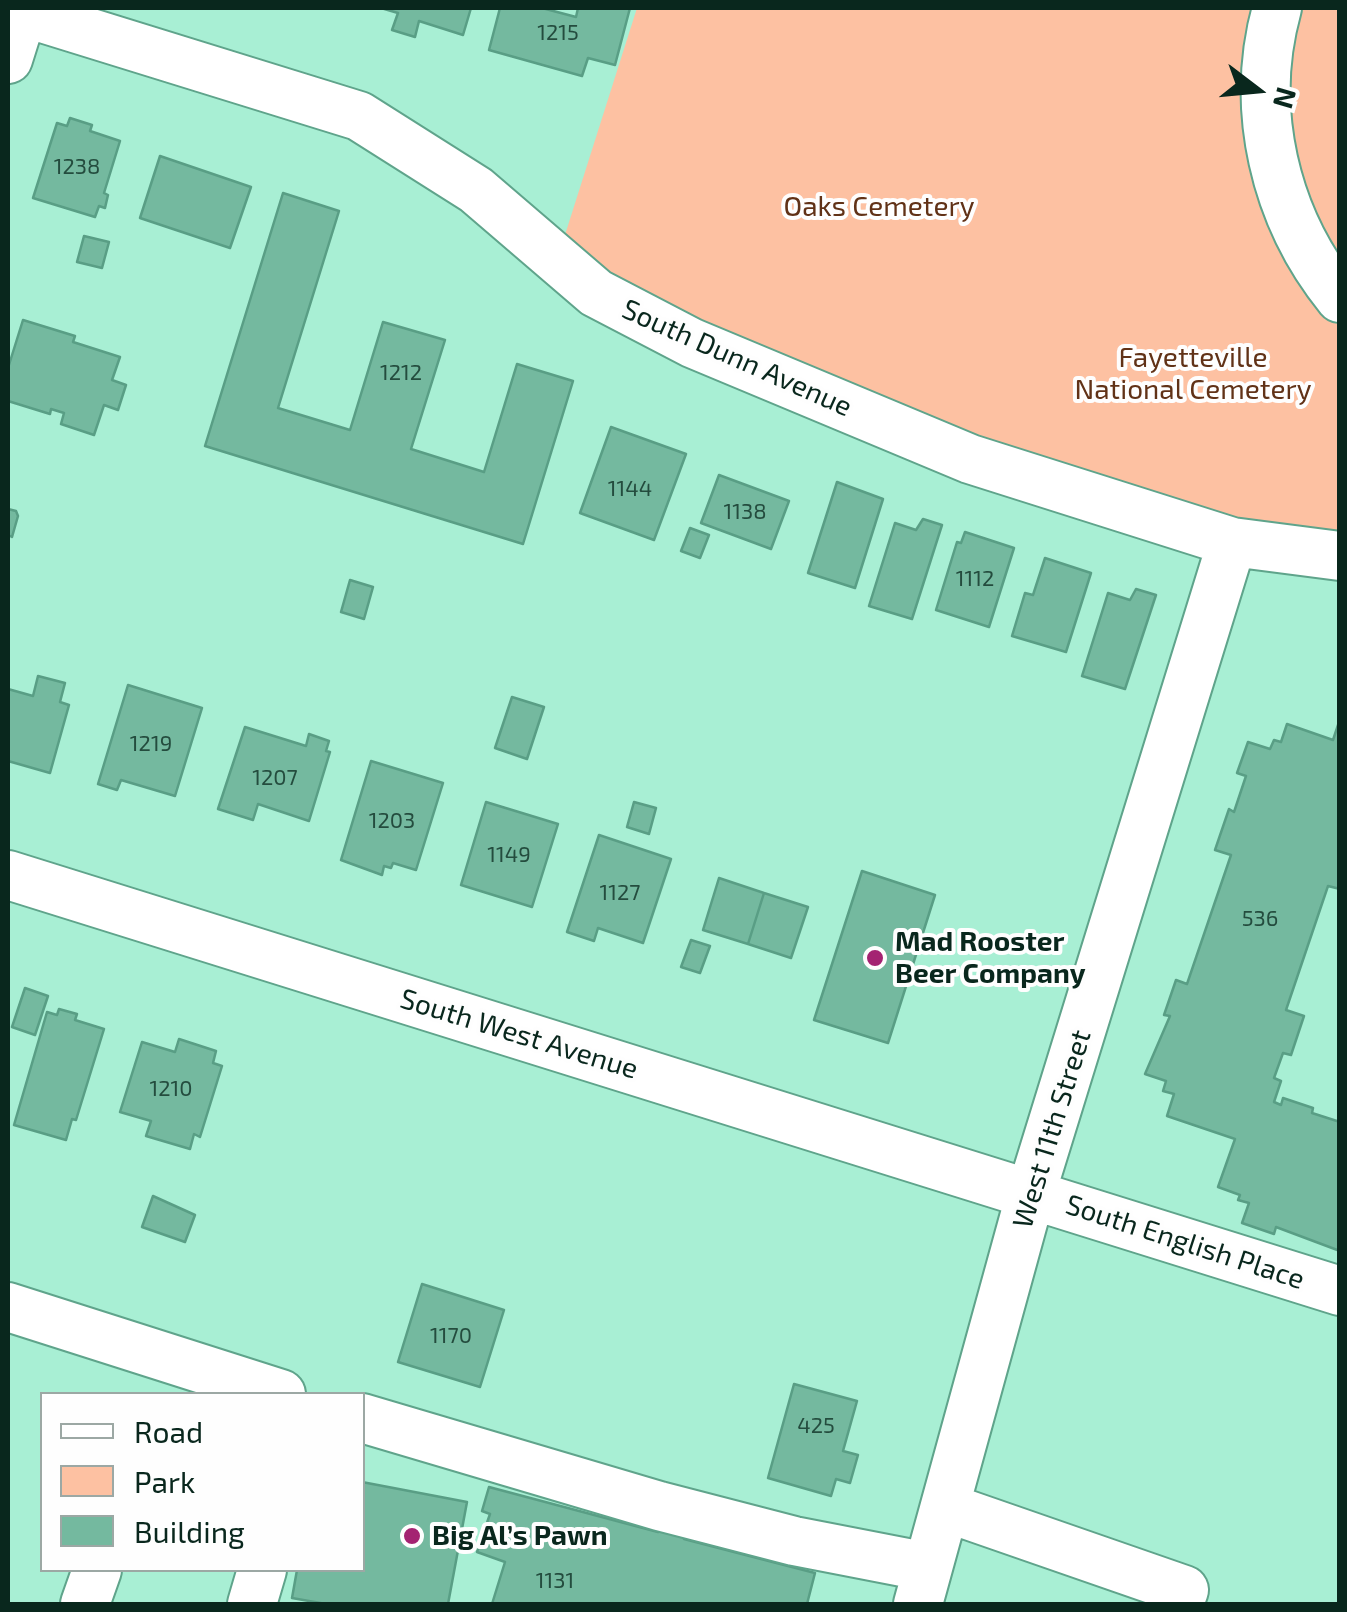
<!DOCTYPE html>
<html>
<head>
<meta charset="utf-8">
<style>
	body { margin:0 }
	#map { position:relative; width:1347px; height:1612px; overflow:hidden; background:#a8efd4; font-family:"Exo 2",sans-serif }
	canvas { display:block }
	.frame { position:absolute; inset:0; border:10px solid #09271d; pointer-events:none }
	.legend { position:absolute; left:40px; top:1392px; width:325px; height:180px; box-sizing:border-box; background:#fefefe; border:2px solid #9ca8a4; margin:0; padding:12px 18px; list-style:none; font-size:30px; color:#09271d }
	.legend li { display:flex; align-items:center; gap:20px; height:50px }
	.legend b { width:50px; border:2px solid #9ca8a4 }
	.north { position:absolute; left:1207px; top:40px; width:100px; height:100px; -webkit-text-stroke:8px #fefefe; paint-order:stroke; rotate:106deg; font-size:28px; font-weight:700; line-height:40px; text-align:center; color:#09271d }
	.north::after { content:''; display:block; margin:auto; width:35px; height:45px; background:#09271d; clip-path:polygon(50% 0,100% 100%,50% 72%,0 100%) }
</style>
</head>
<body>
<div id="map">
<canvas width="1347" height="1612"></canvas>
<div class="frame"></div>
<ul class="legend">
<li><b style="height:12px;background:#fff"></b>Road</li>
<li><b style="height:28px;background:#fdc1a2"></b>Park</li>
<li><b style="height:28px;background:#74b99f"></b>Building</li>
</ul>
<div class="north">N</div>
</div>
<script>
const ctx = document.querySelector('canvas').getContext('2d');
ctx.lineJoin = 'round';
function paint(path, color) { ctx.fillStyle = color; ctx.fill(path, 'evenodd'); }
function stroke(path, color, width, dash) { ctx.strokeStyle = color; ctx.lineWidth = width; ctx.lineCap = dash ? 'butt' : 'round'; ctx.setLineDash(dash || []); ctx.stroke(path); }
function label(font, color, halo, rows, align = 'center') {
  ctx.font = font + ' "Exo 2",sans-serif'; ctx.lineWidth = 8; ctx.setLineDash([]); ctx.textBaseline = 'middle'; ctx.strokeStyle = halo; ctx.fillStyle = color; for (const [text, x, y, turn = 0] of rows) {
    ctx.save(); ctx.translate(x, y); ctx.rotate((+turn || 0) * Math.PI / 180); ctx.textAlign = isNaN(turn) ? turn : align; if (halo) ctx.strokeText(text, 0, 0); ctx.fillText(text, 0, 0); ctx.restore();
  }
}
const green = new Path2D(`
	M637 8H1339V556L1064 491 557 260Z`);
const building = new Path2D(`
	M381 8H471L463 35 419 21 415 37 392 30 398 13Z
	M500 8H542L576 17 578 8H630L615 65 588 58 582 76 489 50Z
	M70 118 92 125 90 131 120 141 104 193 108 195 105 208 99 206 95 217 33 198 57 123 67 126Z
	M160 156 251 187 230 248 140 218Z
	M283 193 339 211 278 408 350 430 383 322 445 340 411 449 484 472 517 364 573 381 523 544 205 446Z
	M84 236 109 242 102 268 77 262Z
	M23 320 75 336 73 342 120 357 112 380 126 385 118 410 104 405 94 435 61 424 64 413 51 409 50 414 8 401V368Z
	M611 427 686 454 654 540 580 513Z
	M719 475 789 501 771 549 701 523Z
	M837 482 883 499 855 588 808 573Z
	M8 509 16 511 18 516 12 537 8 535Z
	M923 519 942 525 912 619 869 606 895 523 916 530Z
	M690 528 709 535 700 558 681 551Z
	M965 532 1014 548 989 627 936 610 957 542 961 543Z
	M1045 558 1091 573 1066 652 1012 636 1025 593 1033 595Z
	M350 580 373 587 364 619 341 612Z
	M1136 589 1156 595 1125 689 1082 676 1108 593 1130 600Z
	M38 676 65 683 60 702 69 705 50 773 8 761V689L33 696Z
	M128 685 202 708 175 796 121 780 117 790 98 784Z
	M512 697 544 707 527 759 495 748Z
	M1340 719V889L1328 886 1286 1010 1304 1016 1291 1055 1283 1053 1274 1078 1281 1081 1274 1102 1281 1105 1283 1098 1313 1108 1312 1113 1340 1122V1251L1276 1227 1274 1234 1242 1223 1249 1203 1238 1200 1240 1195 1218 1187 1235 1139 1167 1116 1174 1094 1163 1091 1166 1081 1145 1074 1170 1016 1164 1015 1176 980 1187 984 1231 855 1215 850 1229 809 1234 812 1246 776 1237 773 1248 742 1270 749 1274 740 1281 742 1287 724 1333 740Z
	M245 727 306 746 309 734 329 741 326 751 330 752 309 821 258 804 253 820 218 809Z
	M371 761 443 783 416 870 393 863 391 868 384 866 382 875 341 860Z
	M486 802 558 824 532 907 461 885Z
	M634 802 656 808 649 834 627 827Z
	M599 835 671 859 643 943 598 928 594 941 567 932Z
	M862 871 935 895 888 1043 814 1020Z
	M719 878 764 893 748 944 703 930Z
	M764 893 808 907 791 958 748 944Z
	M691 940 710 946 700 973 681 967Z
	M25 988 48 996 35 1035 12 1027Z
	M59 1009 77 1014 75 1020 104 1029 76 1120 72 1119 66 1140 14 1125 47 1012 57 1015Z
	M179 1039 216 1051 213 1063 222 1066 200 1137 194 1134 190 1149 146 1136 151 1121 120 1112 142 1042 175 1052Z
	M153 1196 195 1215 185 1242 142 1227Z
	M422 1284 504 1310 480 1387 398 1362Z
	M794 1384 857 1401 843 1451 858 1455 850 1483 836 1479 831 1496 768 1478Z
	M362 1482 467 1502 448 1604H326L292 1598 297 1570H362Z
	M489 1487 658 1532 661 1523 687 1530 684 1539 815 1573 807 1604H492L505 1562 477 1552 490 1514 482 1511Z`);
const minor = new Path2D(`
	M10 8 359 116 476 190 596 293 692 343 970 459 1232 542 1340 556
	M1277 8C1249 108 1274 217 1340 298
	M8 59 24 8
	M8 875 1340 1291
	M8 1307 281 1394
	M362 1418 659 1506 794 1541 928 1567
	M945 1507 1184 1590 1179 1604
	M85 1604 97 1570
	M252 1604 262 1570
	M918 1604 1031 1193 1232 542`);
const markers = [
	[875,958,10,"#a42372"],
	[412,1536,10,"#a42372"]
];
const numberNames = [
	["1215",558,33],
	["1238",77,167],
	["1212",401,373],
	["1144",630,489],
	["1138",745,512],
	["1112",975,579],
	["1219",151,744],
	["1207",275,778],
	["1203",392,821],
	["1149",509,855],
	["1127",620,893],
	["536",1260,919],
	["1210",171,1089],
	["1170",451,1336],
	["425",816,1426],
	["1131",555,1581]
];
const parkNames = [
	["Oaks Cemetery",879,207],
	["Fayetteville",1193,358],
	["National Cemetery",1193,390]
];
const streetNames = [
	["South Dunn Avenue",737,358,24],
	["South West Avenue",519,1034,17],
	["West 11th Street",1052,1129,-73],
	["South English Place",1185,1242,18]
];
const poiNames = [
	["Mad Rooster",895,942],
	["Beer Company",895,974],
	["Big Al’s Pawn",432,1536]
];
paint(green, '#fdc1a2');
paint(building, '#74b99f');
stroke(building, '#599e85', 2.5);
stroke(minor, '#5fa48b', 52);
stroke(minor, '#fff', 48);
for (const [x, y, r, color] of markers) { const dot = new Path2D(); dot.arc(x, y, r, 0, 2 * Math.PI); ctx.fillStyle = color; ctx.fill(dot); stroke(dot, '#fefefe', 4); }
label('22px', '#244c3e', null, numberNames);
label('28px', '#613217', '#fefefe', parkNames);
label('28px', '#09271d', '#fefefe', streetNames);
label('bold 28px', '#09271d', '#fefefe', poiNames, 'left');
</script>
</body>
</html>
